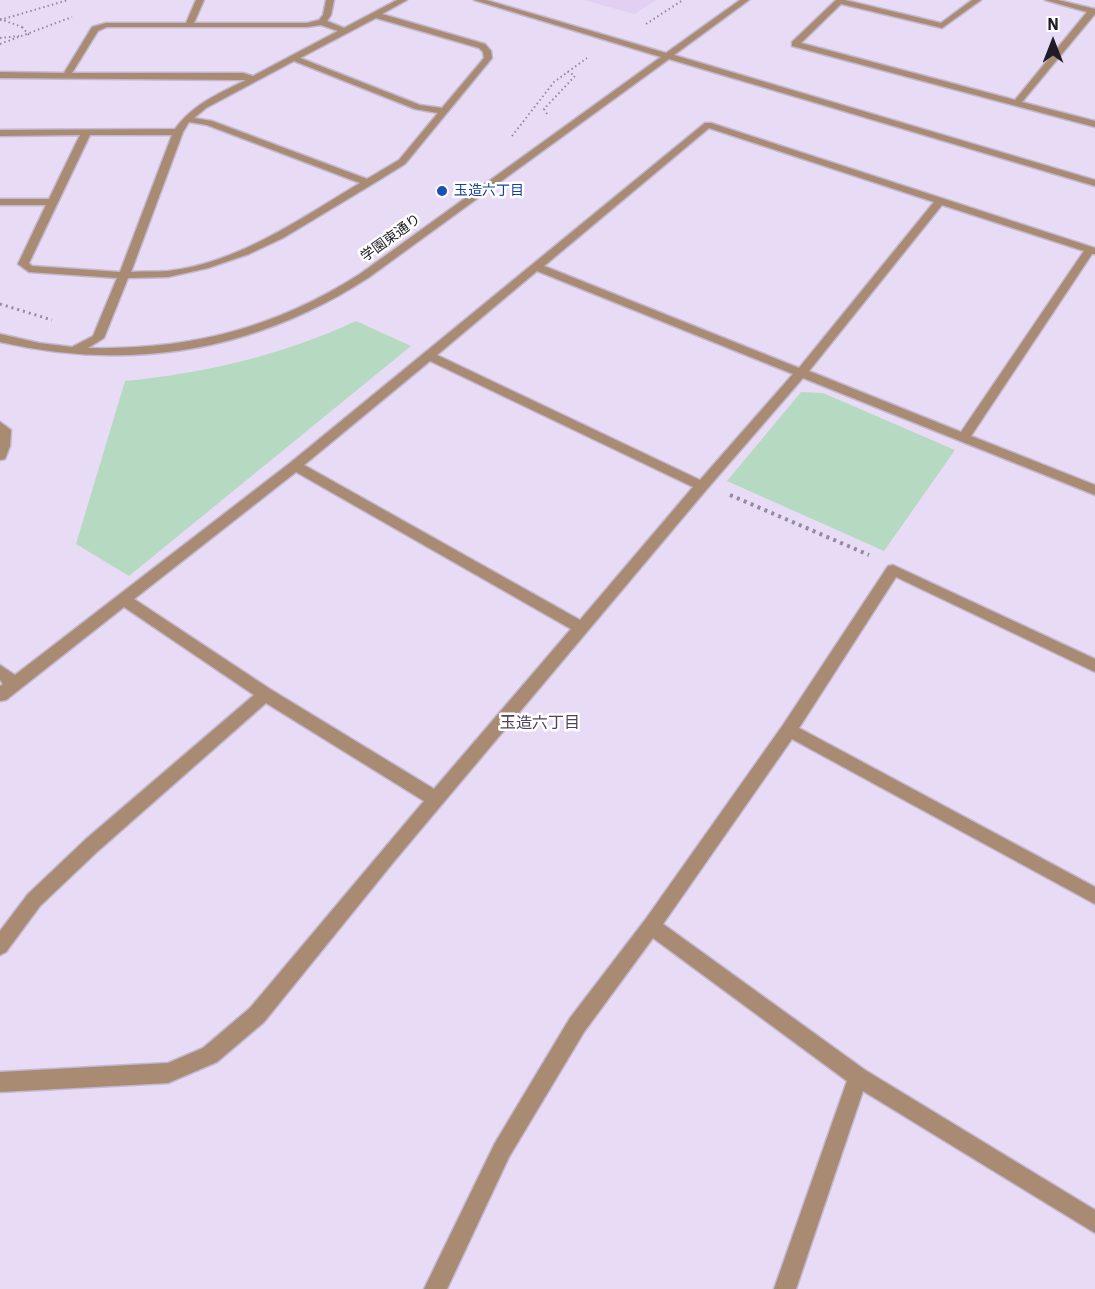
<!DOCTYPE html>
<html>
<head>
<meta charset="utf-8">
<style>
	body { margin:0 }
	#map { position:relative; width:1095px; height:1289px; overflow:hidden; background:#e8dbf6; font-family:"IBM Plex Sans",sans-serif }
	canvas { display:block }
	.north { position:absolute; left:1023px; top:12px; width:60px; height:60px; -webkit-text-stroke:4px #fff; paint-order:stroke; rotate:0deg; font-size:16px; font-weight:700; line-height:24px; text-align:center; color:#201b25 }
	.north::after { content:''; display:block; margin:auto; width:21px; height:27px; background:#201b25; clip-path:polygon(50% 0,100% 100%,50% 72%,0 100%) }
</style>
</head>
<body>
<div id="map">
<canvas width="1095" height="1289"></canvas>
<div class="north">N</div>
</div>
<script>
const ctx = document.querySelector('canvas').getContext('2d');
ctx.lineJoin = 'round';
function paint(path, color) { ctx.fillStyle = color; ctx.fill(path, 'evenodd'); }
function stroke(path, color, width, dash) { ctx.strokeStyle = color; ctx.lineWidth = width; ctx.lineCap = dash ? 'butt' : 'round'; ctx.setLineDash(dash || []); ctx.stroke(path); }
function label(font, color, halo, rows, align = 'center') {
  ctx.font = font + ' "IBM Plex Sans","Noto Sans JP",sans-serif'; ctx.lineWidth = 5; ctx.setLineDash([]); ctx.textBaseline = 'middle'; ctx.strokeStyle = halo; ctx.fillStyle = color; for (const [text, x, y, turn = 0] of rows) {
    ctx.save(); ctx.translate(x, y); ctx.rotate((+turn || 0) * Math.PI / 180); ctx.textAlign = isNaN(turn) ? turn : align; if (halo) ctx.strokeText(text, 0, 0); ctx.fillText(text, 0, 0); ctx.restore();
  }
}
const built = new Path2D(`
	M584 0H656L634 14Z`);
const green = new Path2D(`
	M356 321 411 346 129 576 76 544 125 381C206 373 283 355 356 321Z
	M801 392 823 393 955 450 884 551 727 481Z`);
const pathFar2 = new Path2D(`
	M0 20 68 0
	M646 24 683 0
	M22 27 29 35
	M0 38 19 36
	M0 44 72 17
	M547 114 544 109 575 76 567 71
	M512 136 554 82 587 58`);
const pathFar1 = new Path2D(`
	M0 304 52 320`);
const path = new Path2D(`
	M730 495 869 555`);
const minor = new Path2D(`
	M196 0H204L194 23H307L319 20 323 15 326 0H334L331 15 327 21 344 28 397 0H407L382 14 485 44 491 51 492 58 405 164 371 185 283 238 249 254 208 268 168 277 128 278 104 338 88 348C189 350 274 329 360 274L661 57 474 0H486L666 53 740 0H749L674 55 1095 180V186L669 59 368 278C255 351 131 372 0 342V334L39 343 72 347 93 336 117 278 29 272 18 264 46 205H0V199H49L80 135 0 136V130L175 129C193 104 220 93 246 80L0 78V72L64 73 92 27 106 23H186ZM376 18 479 48 483 52 484 58 442 108 420 105 300 58ZM321 25 338 31 253 76 243 73H72L98 31 107 27H307ZM294 61 415 109 438 113 399 160 367 179 212 121 194 118 206 108ZM189 122 207 125 360 183C300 219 238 263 168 271 156 272 143 271 131 272L183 132ZM90 135H172L120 272 32 266 29 263Z
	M836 0H845L941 23 972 0H981L942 28 841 4 801 43 1015 100 1087 12 1045 0H1058L1095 9V14L1022 102 1095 121V127L792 46V42Z
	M705 123H711L1095 248V254H1092L971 436 1095 485V495L803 378 707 489 396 859 264 1022 217 1062 168 1083 0 1092V1072L168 1063 203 1048 250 1008 424 801 266 703 98 851 40 906 6 952 0 955V931L28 894 86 839 254 695 124 607 6 700 0 701V686L3 684 0 680V665L15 675 290 463ZM709 128 934 202 799 368 544 266ZM942 205 1084 251 961 432 809 371ZM537 271 793 374 700 480 437 355ZM430 361 693 487 580 620 304 465ZM296 472 571 629 434 789 270 689 134 599Z
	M0 422 11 430 10 446 5 459 0 460Z
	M893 565 1095 659V672L896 577 799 728 1095 887V904L792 739 663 924 865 1070 1095 1210V1233L863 1091 796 1289H774L847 1081 653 938 584 1032 509 1157 447 1289H424L495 1143 570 1018 645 920 783 725 888 566Z`);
const pathBridge = new Path2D(`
	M0 19 22 27`);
const markers = [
	[442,191,6,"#1a4fb4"]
];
const farTransitnames = [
	["玉造六丁目",454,191]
];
const farStreetnames = [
	["学園東通り",391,238,-36]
];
const neighbourhoodNames = [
	["玉造六丁目",540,723]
];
paint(built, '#e1d0f2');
paint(green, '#b6d9c1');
stroke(minor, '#c4b8d0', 3);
stroke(pathFar2, '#938a9d', 2, [1.5, 3]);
stroke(pathFar1, '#938a9d', 3, [2, 4]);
stroke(path, '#938a9d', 4, [3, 4.5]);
paint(minor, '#a88b72');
stroke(pathBridge, '#938a9d', 2, [1.5, 3]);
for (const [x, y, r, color] of markers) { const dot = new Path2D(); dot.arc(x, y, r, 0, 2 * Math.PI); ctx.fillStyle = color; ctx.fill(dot); stroke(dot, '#fff', 2); }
label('14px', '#164399', '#fff', farTransitnames, 'left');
label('14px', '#201b25', '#fff', farStreetnames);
label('16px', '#4f445a', '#fff', neighbourhoodNames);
</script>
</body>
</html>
